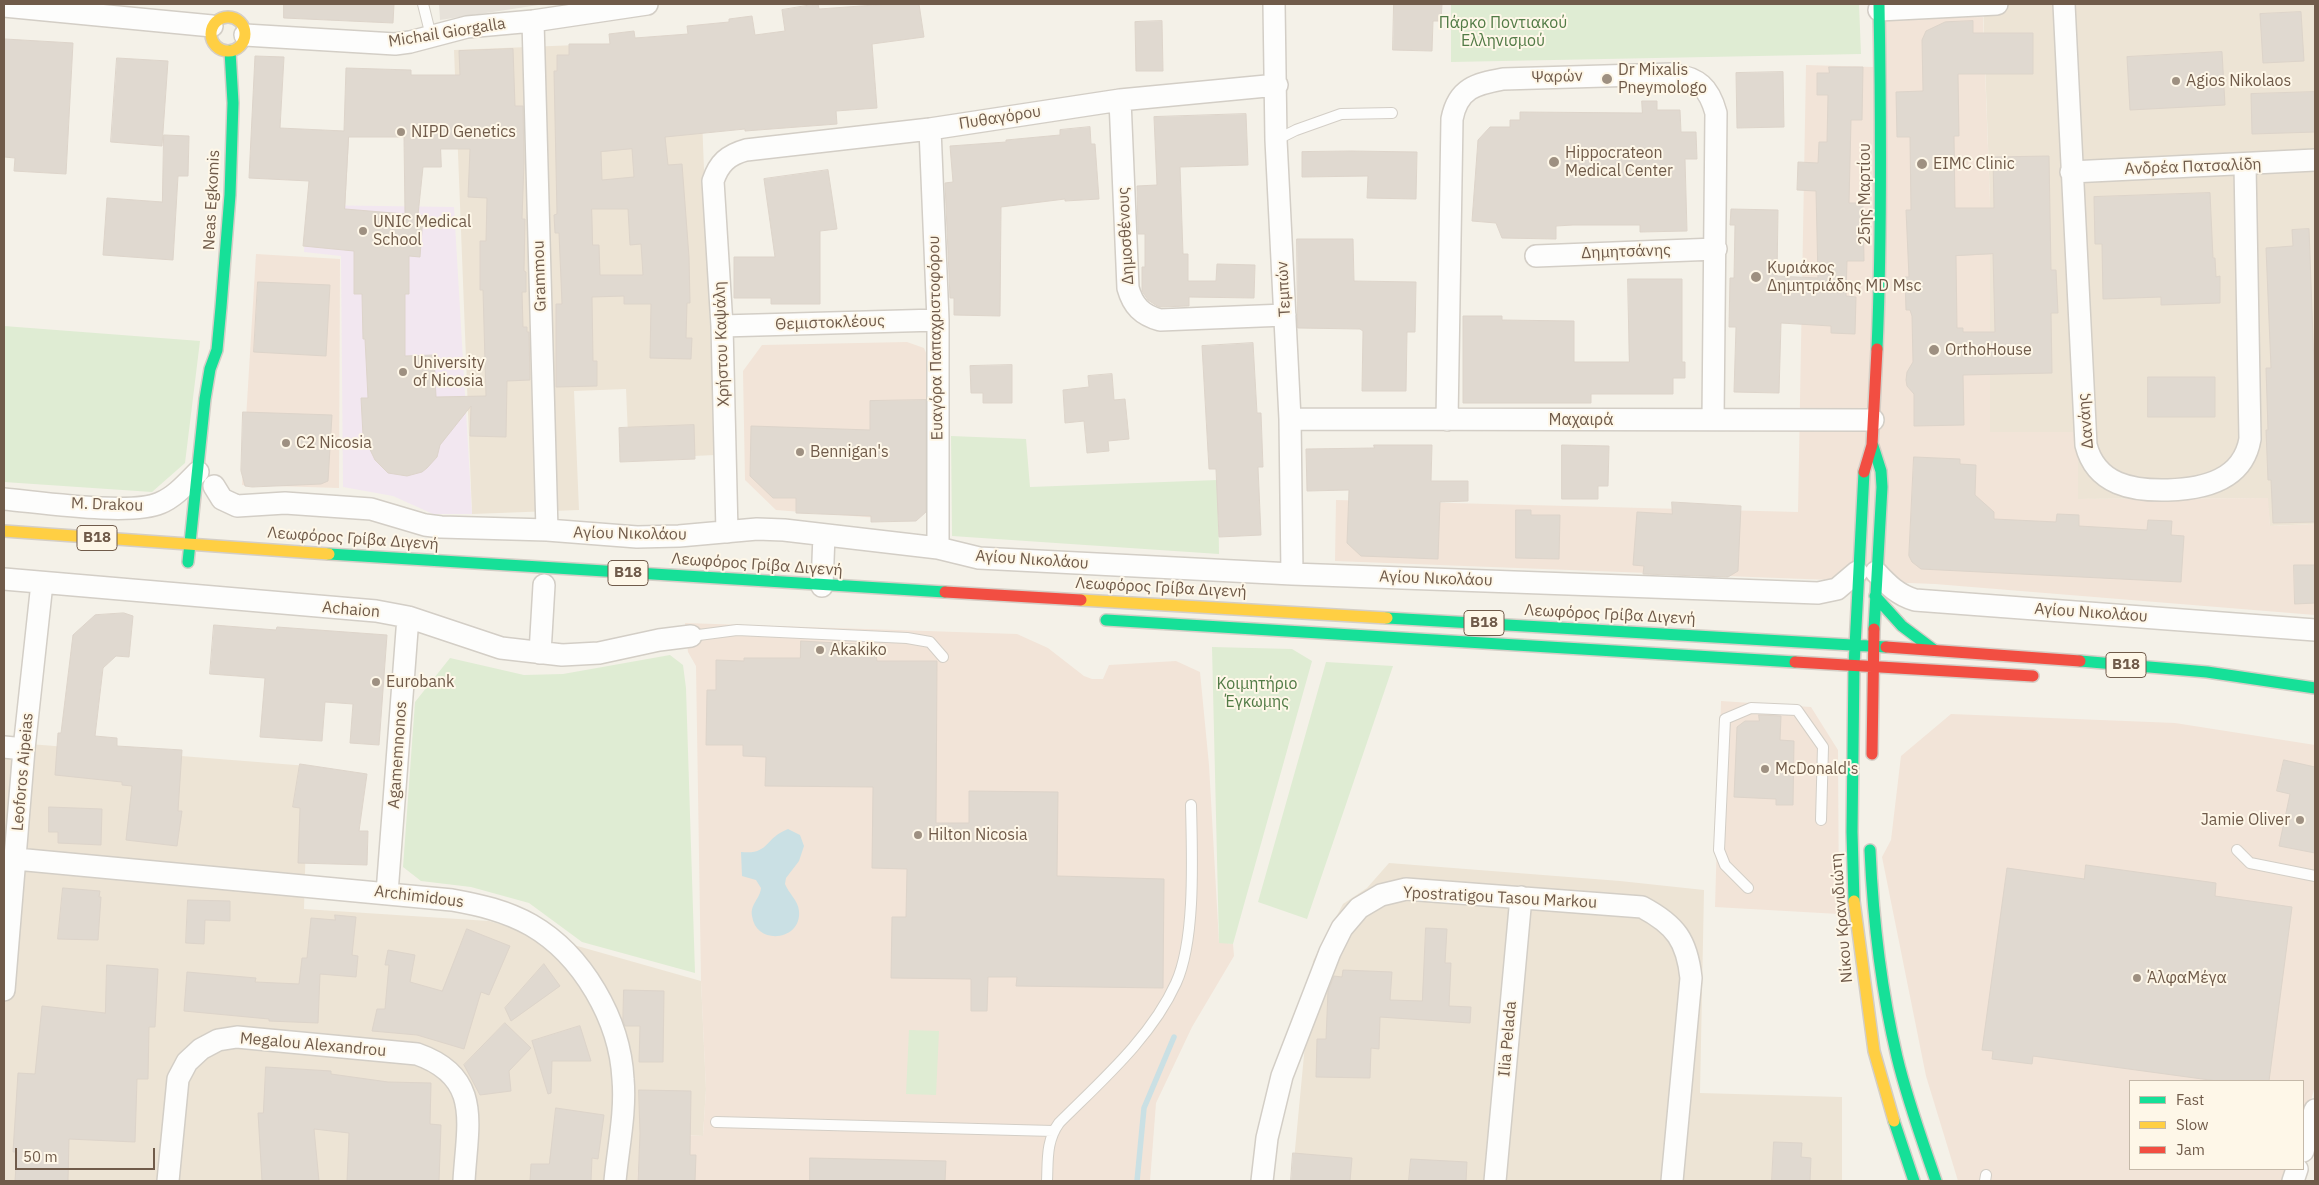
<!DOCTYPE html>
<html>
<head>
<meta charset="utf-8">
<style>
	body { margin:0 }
	#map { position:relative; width:2319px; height:1185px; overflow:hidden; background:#f4f1e8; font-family:"IBM Plex Sans",sans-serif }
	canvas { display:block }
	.frame { position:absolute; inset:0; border:5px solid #705b4a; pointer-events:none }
	.legend { position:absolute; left:2129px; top:1080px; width:175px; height:90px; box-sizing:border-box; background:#fef7e8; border:1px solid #c5b9a9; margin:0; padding:6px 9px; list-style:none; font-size:15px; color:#705b4a }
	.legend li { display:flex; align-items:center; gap:10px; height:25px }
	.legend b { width:25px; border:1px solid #c5b9a9 }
	.scale { position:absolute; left:15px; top:1148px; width:140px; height:22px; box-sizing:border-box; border:2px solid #705b4a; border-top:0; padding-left:6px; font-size:15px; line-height:18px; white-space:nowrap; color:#705b4a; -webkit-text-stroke:4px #fef7e8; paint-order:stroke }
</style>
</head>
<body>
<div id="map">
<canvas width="2319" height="1185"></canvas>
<div class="frame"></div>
<ul class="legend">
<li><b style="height:6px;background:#16e098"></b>Fast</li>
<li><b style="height:6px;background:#ffcf43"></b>Slow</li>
<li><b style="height:6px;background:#f24e42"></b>Jam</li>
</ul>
<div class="scale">50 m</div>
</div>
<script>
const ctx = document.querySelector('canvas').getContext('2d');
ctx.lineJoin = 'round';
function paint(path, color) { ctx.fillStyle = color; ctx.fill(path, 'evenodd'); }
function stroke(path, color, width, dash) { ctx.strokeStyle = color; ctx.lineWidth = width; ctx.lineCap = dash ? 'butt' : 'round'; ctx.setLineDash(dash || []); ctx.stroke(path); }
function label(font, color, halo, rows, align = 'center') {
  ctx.font = font + ' "IBM Plex Sans",sans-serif'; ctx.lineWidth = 4; ctx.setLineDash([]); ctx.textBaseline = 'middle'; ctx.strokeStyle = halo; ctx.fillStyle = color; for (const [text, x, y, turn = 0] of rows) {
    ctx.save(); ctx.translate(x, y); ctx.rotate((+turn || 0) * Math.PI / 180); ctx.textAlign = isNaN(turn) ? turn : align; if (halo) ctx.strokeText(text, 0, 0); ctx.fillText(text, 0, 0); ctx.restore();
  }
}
const residential = new Path2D(`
	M1983 4H2315V524L2270 526 2267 498 2077 499V432L1990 433V202Z
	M699 40 715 455 629 459 626 389 574 391 579 510 472 514 454 50Z
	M4 742 308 766 304 909 489 921 701 981 706 1089 703 1136 647 1133 641 1136 637 1181H4Z
	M1389 863 1620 881 1704 890 1700 1093 1842 1097V1181H1292L1313 961 1343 904 1367 888Z`);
const commercial = new Path2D(`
	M1983 17 1990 202V432H2078V499L2268 498 2270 526 2315 524V615L1935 584 1335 561 1336 500 1798 512 1806 65 1873 67 1875 18Z
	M256 254 340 259 339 488 242 485Z
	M907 342 924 348 932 367V505L916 521 776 510 745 480 743 371 762 345Z
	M685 623 1017 634 1048 648 1084 676 1092 679H1103L1109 665 1176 661 1200 672 1209 765 1219 942 1233 944 1234 956 1192 1027 1156 1103 1150 1181H637L640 1136 647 1133 703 1136 706 1089 701 981 696 666 688 652Z
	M1721 701 1811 707 1838 750 1839 914 1715 907Z
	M1951 714 2175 723 2315 745V1086L2303 1130V1081H2130V1169H2288L2281 1181H1958L1926 1076 1882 857 1891 840 1901 756Z`);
const industrial = new Path2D(`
	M439 4H545L440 20Z`);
const education = new Path2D(`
	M307 205 454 207 472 514H433L393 496 343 487 341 256 304 252Z`);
const green = new Path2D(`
	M1451 4H1859L1861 54 1451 62Z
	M4 326 200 341 185 463 152 492 4 482Z
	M951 436 1026 439 1030 487 1218 480 1219 554 952 536Z
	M1212 647 1292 649 1312 661 1233 944 1219 943Z
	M670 655 683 665 686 688 695 973 582 942 529 903 471 887 421 881 403 867 415 702 450 658 524 675 563 674Z
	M1326 662 1393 666 1307 919 1258 902Z
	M909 1030 939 1031 936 1095 906 1094Z`);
const water = new Path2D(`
	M788 829 800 835 804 846 799 861 786 878 785 884C789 894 798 900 799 911 802 941 756 946 752 916 750 904 760 899 761 888L756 880 742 876 741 852C770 855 764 838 788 829Z`);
const stream = new Path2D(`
	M1137 1181 1144 1108 1174 1037`);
const building = new Path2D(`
	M284 4H394L393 23 284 18Z
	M818 4 819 9 889 4H919L924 37 872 44 877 108 836 111 837 124 745 131V129L665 137 668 165 682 164 689 257 690 303H687L686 338H692L691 359 650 358 651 304H624V296L592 297 593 361H597V386L556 387V304H562L559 233H555L554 215 557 214 554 71H557V55H569V44H610L609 34 634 31 635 38 688 34 687 26 729 22V19L752 16 755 35 785 31 782 10ZM632 149 634 177 602 180 601 152ZM592 209H628L630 245 641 244 643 275H600L599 245H593Z
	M1394 4H1442L1441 21H1433L1432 51 1393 50Z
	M2301 12 2304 61 2263 63 2260 14Z
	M1162 21 1163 71H1136L1135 22Z
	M1973 21V33H2033V74H1958L1959 136H1954L1955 208H1994L1993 157 2049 156 2051 270H2056L2058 313H2051L2052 373 1963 375 1964 425 1914 426V394L1907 386 1906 380 1907 372 1913 362 1912 316 1910 310H1906L1905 277H1909L1906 210H1911L1910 137H1897L1896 92 1923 91 1922 40 1926 31 1945 22ZM1993 254 1995 332H1963V328H1957L1956 256Z
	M5 39 73 43 66 174 14 171 15 158 4 157Z
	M513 49 515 106H523L524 162 522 219H525L524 271 526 272V292H522L523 327H527V332H529L530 380 507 381 506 437 470 436 471 406 440 445 437 457 427 468 422 472 407 476 388 473 375 460 363 435 361 398H368L365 339H363L362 294H354V251L303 246 309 181 249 178 255 56 284 57 280 128 344 131 346 68 411 70V75H460L459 51ZM349 137H404L405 214 345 209ZM441 149H470L468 197 487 198 486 241H480V290H483L486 396 436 397 434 355 405 356V294H409V256L420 257 423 216 418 215 423 167H441Z
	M2222 52 2225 105 2130 110 2127 57Z
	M117 58 168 61 162 146 111 142Z
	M1829 67H1863L1862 120H1851L1849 203H1863L1864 261H1847L1846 296 1856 297 1855 334 1831 333V326L1781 323 1779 393 1734 392 1736 327H1729L1730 278H1734L1735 225H1730L1731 209 1778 210 1777 276 1818 278 1816 191 1797 190 1798 162 1818 163 1819 142H1827L1828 95H1817V73H1829Z
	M1783 72 1784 127 1737 128 1736 73Z
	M2315 92V132L2252 134 2251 94Z
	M1642 101H1657V110H1680L1681 132H1696L1697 159H1685L1687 231 1640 232V225H1573L1556 226V239L1502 238 1496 223 1472 221 1478 140 1490 127H1510V120H1520V112L1642 113Z
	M1246 114 1248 165 1180 167 1183 254H1188V281H1216L1217 264 1255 265 1254 298 1189 297V306L1159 307 1154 304 1148 300 1142 291V267H1145V234H1138L1137 186 1157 185 1154 117Z
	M1090 127 1091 144H1095L1099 199 1065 201V199L1001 207 1000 316 954 315V298H950L945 183 953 182 950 146 1006 142V140L1060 135V130Z
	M164 135 189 136 188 176H178L173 260 103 255 107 198 162 202Z
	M1351 151 1417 152 1416 199 1367 198 1368 176 1302 177V152Z
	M828 170 837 229 820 231V304H771V298H734V257H775L764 179Z
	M2210 193 2213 258H2215L2216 277 2220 276V303L2161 305V297L2103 299 2102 244H2095L2094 197Z
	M2309 229 2315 392V522L2273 523 2271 480H2268L2266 430H2268L2266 368H2271L2266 248 2293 246 2292 230Z
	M1297 239H1353L1354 281 1416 282 1415 332H1407L1406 391H1362L1363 331 1360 329 1298 328Z
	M1628 279H1682V362H1685V378H1673V394H1591V403H1463V316H1502V320L1574 321V362H1629Z
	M258 282 330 285 326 356 254 352Z
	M1253 343 1257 413H1261L1263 467H1258L1261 535 1219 537 1216 469H1209L1202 346Z
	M1012 365V403H983V393H971L970 366Z
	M1112 374 1114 400 1125 399 1129 439 1108 441 1109 451 1087 453 1084 421 1065 423 1063 390 1089 387 1088 376Z
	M2148 377H2215V417H2148Z
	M926 400V512L916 521 871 522V516L796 513V498H773L750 476 751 426 870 430V401Z
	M243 412 332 415 328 481 321 484 252 487 245 486 241 471Z
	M694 425 695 459 620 462 619 428Z
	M1374 445H1432L1431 481H1468V501L1440 502 1438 559 1361 556 1347 543 1349 490 1307 491 1306 449 1374 448Z
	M1562 445 1609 446 1608 486H1598V499H1562Z
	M1914 457 1960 459V464L1976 465 1975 495 1994 512V519L2056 522 2057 514 2079 515V526L2147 530 2148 520 2172 521 2171 535 2184 536 2181 582 1921 569 1912 562 1909 556Z
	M1672 502 1741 506 1738 571 1728 577 1643 574 1644 566 1633 565 1637 512 1672 514Z
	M1516 510H1531V515H1560L1559 559 1516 558Z
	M2294 565H2315V603L2295 604Z
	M124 613 133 616 129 657 116 656 103 668 95 736 117 738V746L182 750 178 811H182L177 846 126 840 132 786 122 785V782L55 775 58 733H61L73 635 95 615Z
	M214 625 276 630 277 627 387 635 379 745 350 743 353 704 325 702 322 741 260 737 265 678 210 674Z
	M801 641 874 645 877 661H937L936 823H969V791L1058 792 1057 876 1164 879 1163 988 1016 986 1017 977H988L987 1011H971V979L891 978 892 917H906L907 869 872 868 873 787 765 786 766 757 743 756V745H706L707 690H716V660L744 661V658H800Z
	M1759 715 1781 716 1780 740 1794 741 1793 805H1776V799L1734 797 1737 727 1745 721H1759Z
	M2284 760 2315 767V853L2279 846 2290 794 2277 791Z
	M300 764 367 774 359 831H368L367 865 298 863 300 808 293 807Z
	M49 807 102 809 101 845 58 843V832H49Z
	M2086 865 2216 883 2215 896 2292 907 2269 1081H2217L2033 1056 2032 1064 1992 1059 1993 1051 1982 1050 2007 868 2084 879Z
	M63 888 100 891 99 897H101L98 940 58 939Z
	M188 900 230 901V921L205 920 204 944 186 943Z
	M335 915 356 917 352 955 358 956 356 977 320 974 318 1023 269 1021V1019L184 1011 187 972 256 978 255 982 299 984 302 958H307L311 918 335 920Z
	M1426 928 1447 929 1445 963H1451L1449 1006 1471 1007 1470 1023 1380 1017 1379 1049 1371 1048 1370 1078 1316 1077 1317 1039H1326L1328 991 1334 976 1342 977 1343 970 1392 972 1390 1000 1422 1001Z
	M467 929 510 946 489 995 481 992 464 1049 417 1035 372 1031 377 1009H385L389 965H385L388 950 415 955 410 982 442 991Z
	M544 964 560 986 511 1021 505 1008Z
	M107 965 158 969 155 1027H149L148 1079H137L135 1142 69 1139 68 1181H15L17 1152H13L18 1073 35 1074 42 1006 105 1013Z
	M624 990 664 991 663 1062H639L640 1026H625L623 1021Z
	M505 1023 531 1048 509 1071 511 1091 480 1095 464 1065Z
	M580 1026 591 1061H552L551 1093 548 1094 532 1041Z
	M266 1067 331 1071V1074L388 1082 431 1083 430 1124 441 1125 439 1181H347L349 1133 314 1129 319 1181H262L258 1113H263Z
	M639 1090 691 1091 690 1155H696L695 1181H638L640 1134Z
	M556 1108 604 1115 598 1159 592 1158 591 1181H530L531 1164H549Z
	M1774 1142 1802 1143 1801 1157 1811 1158 1810 1181H1772Z
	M1293 1153 1352 1158 1350 1181H1291Z
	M810 1158 946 1161 945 1181H810Z
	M1411 1159 1467 1162 1466 1181H1409Z`);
const lane = new Path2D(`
	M423 4 431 36
	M1276 140 1296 130 1341 114 1392 113
	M691 636 737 630 907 638 930 642 943 657
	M2237 850 2250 863 2315 876
	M1748 888 1725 865 1719 850 1725 719 1751 708 1797 710 1823 747 1821 820
	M716 1122 1053 1131
	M1047 1181C1048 1160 1046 1141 1059 1123 1101 1081 1151 1038 1176 983 1196 939 1192 854 1191 805
	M1985 1181 1986 1175`);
const street = new Path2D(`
	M1274 4 1276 140 1290 419 1292 574
	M2064 4 2086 445C2096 485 2133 491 2168 490 2204 489 2243 480 2250 439L2245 165
	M4 6 212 26
	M1879 10 1997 4
	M533 21 547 530
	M245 35 395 44 410 42 467 27 533 21 647 4
	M1120 100 1128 288C1133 306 1142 315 1160 320L1285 315
	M930 129 938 320V548
	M2071 172 2315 160
	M1536 256 1716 249
	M722 326 938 320
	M1290 419 1873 420
	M1447 420 1452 119C1458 88 1476 84 1503 79L1672 74C1698 78 1709 87 1716 113L1713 419
	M214 486 222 499 237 506 285 503 371 509 425 525 441 527 547 530 637 537 679 536 757 529 784 530 938 548 979 558 1292 574 1818 593 1837 589 1857 572
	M4 499C39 502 131 516 160 503 175 497 187 483 198 472
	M727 532 722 326 713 181C719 163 728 155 746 150L930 129 1120 100 1277 85
	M1876 572C1888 585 1898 595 1915 600L2315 630
	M4 579 376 611 408 617 501 648 562 655 599 653 659 640 691 636
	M822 586 824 535
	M540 653 544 585
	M4 747 24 749
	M16 859 452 900C480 905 506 911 531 925 583 955 620 1020 623 1079 626 1112 618 1148 615 1181
	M387 893 408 617
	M4 990 24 749 42 583
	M2303 1151 2315 1110
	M168 1181 178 1079 187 1062 201 1049 218 1040 237 1037 417 1054C483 1077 467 1125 464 1181
	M1262 1181 1267 1138 1282 1076 1330 952 1342 928 1359 908 1381 895 1406 889 1642 907C1676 925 1687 941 1691 978L1672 1181
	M1495 1181 1521 897
	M2293 1181 2297 1169`);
const fast = new Path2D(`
	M1877 349C1882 234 1881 119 1879 4
	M1873 446 1881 471 1882 487 1874 629
	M329 554 945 592
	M188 562 205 399 210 369 217 350 221 307 230 195 233 103 230 51
	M1875 596 1902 626 1934 650
	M1387 618 1886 647
	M1106 620 1795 662
	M2080 661 2207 672 2315 688
	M1870 850C1873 920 1881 989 1897 1057 1907 1099 1922 1140 1936 1181
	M1854 901 1852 832 1854 666 1864 472
	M1894 1121 1914 1181`);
const slow = new Path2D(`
	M211 34a17 17 0 1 1 34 0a17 17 0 1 1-34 0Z
	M4 531 329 554
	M1081 600 1387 618
	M1854 901 1874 1051 1894 1121`);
const jam = new Path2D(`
	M1864 472 1872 445 1877 349
	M945 592 1081 600
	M1886 647 2080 661
	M1795 662 2033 676
	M1872 754 1874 629`);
const markers = [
	[1607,79,6,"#9e9081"],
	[2176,81,5,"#9e9081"],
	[401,132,5,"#9e9081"],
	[1554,162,6,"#9e9081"],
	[1922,164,6,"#9e9081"],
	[363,231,5,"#9e9081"],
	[1756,277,6,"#9e9081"],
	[1934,350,6,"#9e9081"],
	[403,372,5,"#9e9081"],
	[286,443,5,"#9e9081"],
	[800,452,5,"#9e9081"],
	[820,650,5,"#9e9081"],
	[376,682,5,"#9e9081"],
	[1765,769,5,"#9e9081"],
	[2300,820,5,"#9e9081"],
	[918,835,5,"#9e9081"],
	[2137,978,5,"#9e9081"]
];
const shields = [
	[97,538,40],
	[628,573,40],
	[1484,623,40],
	[2126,665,40]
];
const shieldNames = [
	["B18",97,538],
	["B18",628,573],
	["B18",1484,623],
	["B18",2126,665]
];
const parkNames = [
	["Πάρκο Ποντιακού",1503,23],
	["Ελληνισμού",1503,41],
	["Κοιμητήριο",1257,684],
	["Έγκωμης",1257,702]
];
const streetNames = [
	["Michail Giorgalla",447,33,-9],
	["Ψαρών",1557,77,-2],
	["Πυθαγόρου",1000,118,-9],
	["Ανδρέα Πατσαλίδη",2193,167,-2],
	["25ης Μαρτίου",1865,194,-90],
	["Neas Egkomis",212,200,-87],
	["Δημοσθένους",1126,236,-93],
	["Δημητσάνης",1626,252,-2],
	["Grammou",540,276,-92],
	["Τεμπών",1284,289,-93],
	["Θεμιστοκλέους",830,323,-2],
	["Ευαγόρα Παπαχριστοφόρου",936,338,-91],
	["Χρήστου Καψάλη",722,344,-92],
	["Μαχαιρά",1581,420],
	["Δανάης",2086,421,-95],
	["M. Drakou",107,505,2],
	["Αγίου Νικολάου",630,534,1],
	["Λεωφόρος Γρίβα Διγενή",353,539,4],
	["Αγίου Νικολάου",1032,560,4],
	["Λεωφόρος Γρίβα Διγενή",757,565,4],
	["Αγίου Νικολάου",1436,579,2],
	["Λεωφόρος Γρίβα Διγενή",1161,588,3],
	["Achaion",351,610,5],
	["Αγίου Νικολάου",2091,613,4],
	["Λεωφόρος Γρίβα Διγενή",1610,615,3],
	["Agamemnonos",398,755,-86],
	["Leoforos Aipeias",23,772,-85],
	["Archimidous",419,897,7],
	["Ypostratigou Tasou Markou",1500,898,3],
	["Νίκου Κρανιδιώτη",1842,918,-95],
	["Ilia Pelada",1508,1039,-85],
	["Megalou Alexandrou",313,1045,5]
];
const poiNames = [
	["Dr Mixalis",1618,70],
	["Pneymologo",1618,88],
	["Agios Nikolaos",2186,81],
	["NIPD Genetics",411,132],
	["Hippocrateon",1565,153],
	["Medical Center",1565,171],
	["EIMC Clinic",1933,164],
	["UNIC Medical",373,222],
	["School",373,240],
	["Κυριάκος",1767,268],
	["Δημητριάδης MD Msc",1767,286],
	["OrthoHouse",1945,350],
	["University",413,363],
	["of Nicosia",413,381],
	["C2 Nicosia",296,443],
	["Bennigan's",810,452],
	["Akakiko",830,650],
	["Eurobank",386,682],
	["McDonald's",1775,769],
	["Jamie Oliver",2290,820,"right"],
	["Hilton Nicosia",928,835],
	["ΆλφαΜέγα",2147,978]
];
paint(residential, '#ede4d5');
paint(commercial, '#f2e4d8');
paint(industrial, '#e6e1d9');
paint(education, '#f2e7f0');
paint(green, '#dfecd3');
paint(water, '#cae0e4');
stroke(stream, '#cae0e4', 5.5);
paint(building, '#e0d9d0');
stroke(building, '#ddd4ca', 1);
stroke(lane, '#d3cec6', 12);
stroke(street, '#d3cec6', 24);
stroke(fast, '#d4cec6', 14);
stroke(slow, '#d4cec6', 14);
stroke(jam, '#d4cec6', 14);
stroke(lane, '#fdfdfc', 10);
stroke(street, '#fdfdfc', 21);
stroke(fast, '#16e098', 11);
stroke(slow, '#ffcf43', 11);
stroke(jam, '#f24e42', 11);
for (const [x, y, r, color] of markers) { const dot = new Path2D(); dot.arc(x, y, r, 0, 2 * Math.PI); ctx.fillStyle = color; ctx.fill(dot); stroke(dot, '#fef7e8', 2); }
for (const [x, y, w] of shields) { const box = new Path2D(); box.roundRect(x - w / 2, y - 12.5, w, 25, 4); ctx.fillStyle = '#fef7e8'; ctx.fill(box); stroke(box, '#705b4a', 1); }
label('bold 15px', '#705b4a', null, shieldNames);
label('16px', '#527b46', '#fef7e8', parkNames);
label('16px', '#705b4a', '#fef7e8', streetNames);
label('16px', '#705b4a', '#fef7e8', poiNames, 'left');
</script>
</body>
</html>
